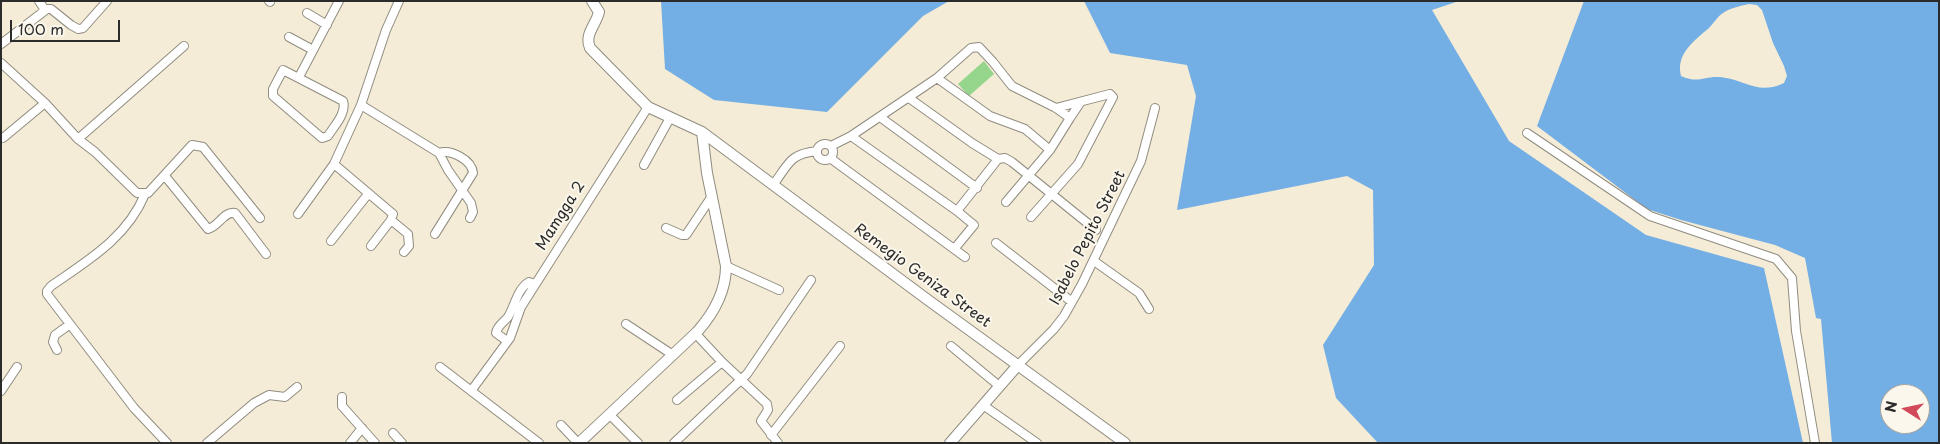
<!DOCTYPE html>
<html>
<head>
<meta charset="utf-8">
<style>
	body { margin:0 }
	#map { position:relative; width:1940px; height:444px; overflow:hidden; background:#f4ecd6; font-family:"Playpen Sans",sans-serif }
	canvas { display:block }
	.frame { position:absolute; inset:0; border:2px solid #2b2b2b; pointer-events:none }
	.north { position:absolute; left:1880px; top:384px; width:50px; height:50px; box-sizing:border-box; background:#fbf7ec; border:1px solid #a8a59f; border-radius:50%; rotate:280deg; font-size:14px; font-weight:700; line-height:20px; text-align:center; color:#2b2b2b }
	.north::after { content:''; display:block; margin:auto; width:18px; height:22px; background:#d1495b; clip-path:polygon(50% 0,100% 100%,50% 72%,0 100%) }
	.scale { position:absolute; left:10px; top:20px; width:110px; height:22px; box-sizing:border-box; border:2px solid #2b2b2b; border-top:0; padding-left:6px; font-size:15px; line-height:18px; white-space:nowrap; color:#2b2b2b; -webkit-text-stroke:4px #fbf7ec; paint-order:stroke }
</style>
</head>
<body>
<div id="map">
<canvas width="1940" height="444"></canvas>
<div class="frame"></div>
<div class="north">N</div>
<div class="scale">100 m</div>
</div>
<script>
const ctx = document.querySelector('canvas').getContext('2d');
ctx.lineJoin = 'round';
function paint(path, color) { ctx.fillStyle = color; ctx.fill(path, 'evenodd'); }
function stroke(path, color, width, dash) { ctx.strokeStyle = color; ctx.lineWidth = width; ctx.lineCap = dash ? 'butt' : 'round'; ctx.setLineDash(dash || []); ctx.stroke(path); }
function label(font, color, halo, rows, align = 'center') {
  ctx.font = font + ' "Playpen Sans",sans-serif'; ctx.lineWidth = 4; ctx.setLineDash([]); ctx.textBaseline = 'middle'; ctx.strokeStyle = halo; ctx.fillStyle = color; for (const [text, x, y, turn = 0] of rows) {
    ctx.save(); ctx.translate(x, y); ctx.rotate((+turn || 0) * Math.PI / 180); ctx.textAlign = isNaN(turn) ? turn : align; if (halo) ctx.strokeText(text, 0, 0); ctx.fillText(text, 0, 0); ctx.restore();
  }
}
const green = new Path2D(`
	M984 61 994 74 969 96 958 84Z`);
const water = new Path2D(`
	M661 1H949L923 16 827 112 714 100 665 69Z
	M1084 1H1459L1432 10 1509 141 1646 235 1764 268 1803 443H1378L1336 398 1323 345 1374 265 1373 190 1347 176 1177 210 1196 96 1187 65 1110 53Z
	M1584 1H1939V443H1832L1821 319 1816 318 1805 258 1775 245 1681 220 1647 209 1537 126ZM1749 4 1757 5 1762 10 1773 43 1784 66 1787 76 1784 83C1758 96 1744 79 1720 77 1703 76 1699 84 1681 76 1675 54 1695 40 1709 28 1714 23 1717 17 1723 13 1730 8 1740 6 1749 4ZM1890 394H1920V424H1890Z`);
const street = new Path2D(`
	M39 1 45 10
	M269 1 270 2
	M307 13 327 25
	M289 37 313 50
	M1 44 47 9H51L71 25 78 29 83 28 107 1
	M1 63 45 103 78 139 95 152 137 193H148L192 145 203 147 260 218
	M283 70 343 101C347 113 334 126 328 136L322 138 273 96V89Z
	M299 77 339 1
	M937 78 990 116 1025 129 1050 150
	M909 98 972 143 998 159 1005 158 1012 162 1096 230
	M361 105 439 153 448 170 471 203 473 212 470 218
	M880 117 977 188
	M1070 118 1080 103
	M1527 133 1650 216 1776 259 1792 278 1796 331 1815 443
	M851 136 957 211 974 225 955 248
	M3 138 45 103
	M78 139 184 46
	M817 152a8 8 0 1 1 16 0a8 8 0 1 1-16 0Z
	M831 146 851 136 937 78 971 48 979 47 993 62 1012 86 1056 108 1070 118 1050 150 1006 202
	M830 158 965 257
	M334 164 393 214 391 220 371 246
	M644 165 670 118
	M165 176 208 229C218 227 224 211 235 213L266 254
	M773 185C789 164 789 154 817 151
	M145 194C127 238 87 261 51 286L47 291V294L134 408 167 443
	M957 211 998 159
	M298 214 334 164 361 105 386 30 399 1
	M1031 217 1078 164 1113 97 1110 94 1106 95 1056 108
	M391 220 408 234 409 246 404 252
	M666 228 682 235H686L712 196
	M435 234 473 173C472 160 451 149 439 153
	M331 241 368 194
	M996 243 1072 302
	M1094 261 1139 293 1149 309
	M726 266 779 290
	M626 324 673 355
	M695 333 722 362 767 404 768 410 761 421 778 443
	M507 341 496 333C497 326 504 322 508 317 515 306 517 289 529 282L535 284
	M951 346 998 385
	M57 350 53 342 55 335 69 325
	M1018 365 1054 329 1064 316 1082 284 1141 161 1155 108
	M440 367 539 443
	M1 391 17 367
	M471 391 510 338 521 307 648 107
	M342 397V406L375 443
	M677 400 722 362
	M983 405 1037 443
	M609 414 638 443
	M561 425 578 443
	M393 433 402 443
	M771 435 840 346
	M207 443 254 403 269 395 285 397 297 387
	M350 443 362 428
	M674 443 747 374 811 280`);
const secondary = new Path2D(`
	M592 1 599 12C596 25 584 34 590 48L648 107 702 132 928 300 1125 443
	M579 443 697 332C714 313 726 292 726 266L707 173 702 132
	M950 443 1018 365`);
const streetNames = [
	["Mamgga 2",561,216,-58],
	["Isabelo Pepito Street",1088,238,-63],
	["Remegio Geniza Street",922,276,36]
];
paint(green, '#96d68c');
paint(water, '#73aee4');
stroke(street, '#908c80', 10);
stroke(secondary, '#908c80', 12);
stroke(street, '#fff', 8);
stroke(secondary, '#fff', 10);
label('15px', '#2b2b2b', '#fbf7ec', streetNames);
</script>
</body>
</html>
